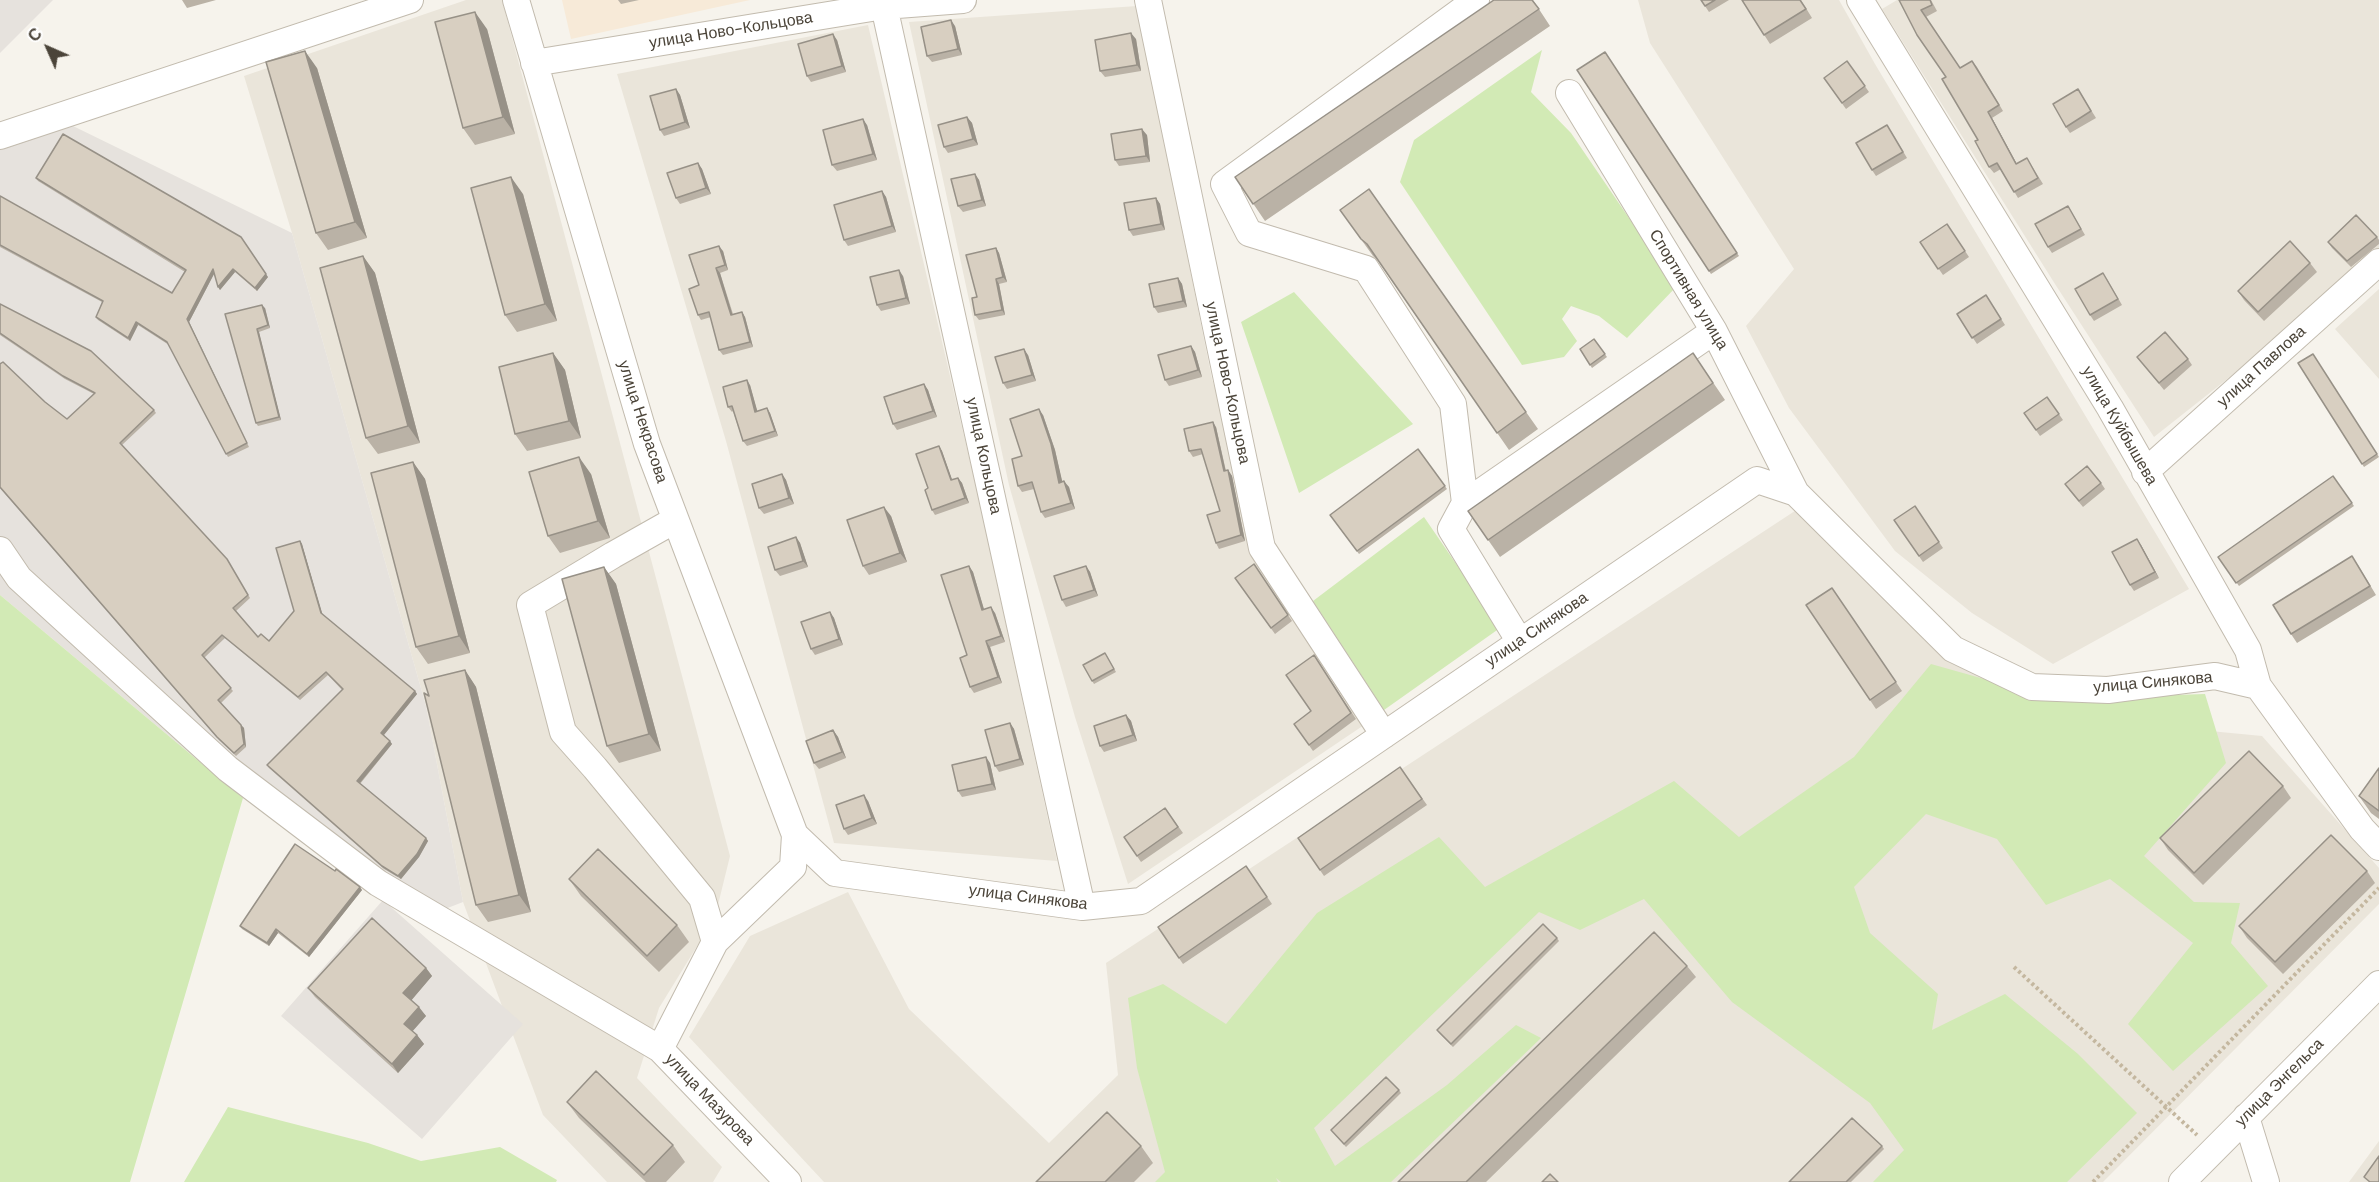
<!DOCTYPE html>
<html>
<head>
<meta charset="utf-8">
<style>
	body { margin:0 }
	#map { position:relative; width:2379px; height:1182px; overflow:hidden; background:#f6f3ec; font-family:"DM Sans",sans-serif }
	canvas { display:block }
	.north { position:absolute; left:18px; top:18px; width:60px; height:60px; -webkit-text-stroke:4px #fff; paint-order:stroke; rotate:315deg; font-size:16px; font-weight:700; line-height:24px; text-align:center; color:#4b4439 }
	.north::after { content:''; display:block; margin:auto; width:21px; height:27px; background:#4b4439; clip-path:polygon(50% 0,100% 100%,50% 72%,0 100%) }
</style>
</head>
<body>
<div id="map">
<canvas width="2379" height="1182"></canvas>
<div class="north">С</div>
</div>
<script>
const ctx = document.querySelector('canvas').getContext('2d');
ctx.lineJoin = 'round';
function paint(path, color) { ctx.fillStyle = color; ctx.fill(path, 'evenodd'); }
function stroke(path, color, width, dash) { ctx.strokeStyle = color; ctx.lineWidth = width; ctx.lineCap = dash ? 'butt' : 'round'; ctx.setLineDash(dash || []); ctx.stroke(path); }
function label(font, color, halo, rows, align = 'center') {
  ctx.font = font + ' "DM Sans",sans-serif'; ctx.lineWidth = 4.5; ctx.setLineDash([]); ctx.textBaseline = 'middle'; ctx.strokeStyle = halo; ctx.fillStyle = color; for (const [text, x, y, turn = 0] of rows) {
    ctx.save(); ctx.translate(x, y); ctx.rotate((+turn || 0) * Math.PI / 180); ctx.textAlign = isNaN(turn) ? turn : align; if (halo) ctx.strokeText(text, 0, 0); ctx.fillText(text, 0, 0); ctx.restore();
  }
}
const residential = new Path2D(`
	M466 0H502L730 856 715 917 659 1008 637 1078 722 1167 713 1182H607L543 1115 463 902 426 706 292 233 244 76Z
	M1638 0H1839L1875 64 2189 589 2053 664 1972 613 1895 551 1789 408 1746 326 1794 269 1650 43Z
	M1897 0H2379V253L2322 304 2154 437 2055 284 1882 9Z
	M1137 6 1212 379 1264 542 1373 719 1128 884 1075 717 1009 485 909 22Z
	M868 25 980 504 1057 861 834 843 726 441 617 74Z
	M2379 289V379L2335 329Z
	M1804 505 2034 714 2262 736 2379 868V904L2103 1182H824L689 1037 750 936 848 892 909 1009 1049 1143 1118 1075 1106 963Z
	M2379 1141V1182H2349Z`);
const commercial = new Path2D(`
	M562 0H750L571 39Z`);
const industrial = new Path2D(`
	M0 0H53L0 53Z
	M73 126 292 233 426 706 463 902 445 909 385 881 243 798 0 595V150Z
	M383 900 523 1024 422 1139 281 1016Z`);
const green = new Path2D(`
	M1542 50 1531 92 1571 133 1676 287 1627 338 1599 316 1571 306 1562 319 1577 341 1564 357 1522 365 1400 182 1414 140Z
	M1294 292 1413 424 1299 493 1241 322Z
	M1424 517 1500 628 1384 710 1313 601Z
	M0 595 243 798 130 1182H0Z
	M1931 664 2055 699 2205 694 2226 763 2144 856 2194 902 2240 903 2231 943 2268 986 2173 1071 2128 1024 2193 943 2110 879 2046 905 1997 839 1926 814 1854 887 1870 933 1938 994 1932 1030 2005 994 2078 1054 2137 1113 2067 1182H1873L1904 1150 1870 1103 1732 1002 1644 899 1580 930 1539 912 1314 1128 1335 1166 1447 1085 1516 1025 1541 1038 1391 1182H1281L1276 1178 1278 1182H1155L1165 1172 1137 1068 1128 998 1163 984 1226 1024 1317 913 1439 837 1485 887 1674 781 1739 837 1854 757Z
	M228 1107 368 1143 421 1161 500 1147 557 1180 556 1182H184Z`);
const path = new Path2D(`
	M2014 967 2197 1135
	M2093 1182 2379 888`);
const minor = new Path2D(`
	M516 0 647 444 795 835 793 867 715 942 660 1049 788 1182
	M1148 0 1262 548 1384 735
	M1476 0 1224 184 1249 233 1366 269 1453 404 1465 503 1451 529 1520 642
	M1860 0 2110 408 2248 650 2258 686 2362 829 2379 847
	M884 6 1082 907
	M534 63 884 6 963 0
	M1569 93 1714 331 1796 493
	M0 136 410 0
	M2145 472 2379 262
	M1465 503 1714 331
	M675 520 613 555 530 605 563 732 595 768 702 898 715 942
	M0 550 19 578 228 769 378 883 660 1049
	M795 835 835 873 1082 907 1141 901 1757 480 1796 493 1953 649 2032 687 2108 690 2215 676 2258 686
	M2246 1117 2266 1182
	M2182 1182 2379 984`);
const wall = new Path2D(`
	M182 0H216L187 8Z
	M618 0H639L621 4Z
	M1533 0 1550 26 1265 221 1235 177Z
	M1701 0H1729L1709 12Z
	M1742 0H1801L1812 18 1770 44Z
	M1899 0H1931L1937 11 1926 17 1960 68 1972 61 1977 67 2003 111 1992 118 2017 164 2027 158 2043 184 2018 198 2001 169 1994 173 1989 167 1978 140 1946 77Z
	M955 26 962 55 932 62 927 56Z
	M487 29 515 134 475 145 463 128Z
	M1136 39 1141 71 1105 77 1100 71Z
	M837 40 846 72 811 82 807 76Z
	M1605 52 1739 256 1711 274 1577 70Z
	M1847 61 1869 92 1846 109 1824 78Z
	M317 68 367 238 328 250 316 233Z
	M676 89 680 95 690 128 664 136 660 130Z
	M2078 89 2096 118 2070 133 2066 127Z
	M967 117 972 123 978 145 948 153 944 147Z
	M867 125 877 160 837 171 832 165Z
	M1891 131 1907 158 1876 176 1872 170Z
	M1147 135 1150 162 1119 166 1115 160Z
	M698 163 702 169 711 194 680 204 676 198Z
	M975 174 979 180 986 206 963 212 958 206Z
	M36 178 268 277 257 291 235 272 220 290 214 274 189 322 249 447 228 457 169 345 138 325 130 341 98 320 96 317 102 302 0 247V196L172 293 185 272 38 181Z
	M1369 189 1538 429 1509 450 1378 261 1373 256 1340 210Z
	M882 191 886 197 896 232 848 246 844 240Z
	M523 194 557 321 517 332 505 315Z
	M1156 198 1160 204 1165 230 1133 236 1129 230Z
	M2068 206 2085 235 2052 253 2048 247Z
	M1947 224 1969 257 1943 275 1920 242Z
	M2377 237 2379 240V244L2351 267 2332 248 2328 242Z
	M996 248 999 253 1007 282 999 284 1005 315 979 320 975 315 977 297Z
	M723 251 728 270 720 273 733 314 742 312 745 317 753 347 723 355 719 350 711 317 701 320 698 315Z
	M363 256 375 273 420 443 378 454 366 438Z
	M2310 263 2317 272 2264 321 2244 300 2238 291Z
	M903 276 910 304 881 311 877 305Z
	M1178 278 1182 284 1187 307 1158 313 1154 307Z
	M2107 279 2122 305 2094 321 2090 315Z
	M1986 295 2005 325 1977 344 1957 314Z
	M0 304 154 410 156 413 122 445 227 559 250 598 236 611 258 637 269 641 294 611 300 541 302 544 322 615 415 691 417 694 384 735 392 744 360 784 426 838 428 841 419 857 401 879 384 869 269 768 267 765 342 690 328 675 300 700 225 638 204 658 233 691 221 703 244 728 246 747 236 756 219 740 0 488 45 402 67 419 94 394 65 379 0 335Z
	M265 308 270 328 259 332 281 420 258 426 256 423 225 314Z
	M1594 339 1607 357 1592 368 1580 349Z
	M1191 346 1195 352 1202 377 1169 386 1165 380Z
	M553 353 565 370 581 438 527 451 515 434Z
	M1693 353 1725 400 1500 557 1468 511Z
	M2313 354 2379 457 2364 467 2298 363Z
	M1028 355 1036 381 1007 389 1003 383Z
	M2137 357 2188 359 2192 365 2164 390Z
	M924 384 928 390 937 417 897 430 893 424Z
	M750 385 757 411 770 413 778 436 747 446 743 441 733 411 732 412 728 407Z
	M2047 397 2063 420 2040 436 2024 413Z
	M1043 415 1055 450 1062 482 1069 487 1075 509 1045 518 1041 512 1034 489 1022 492 1018 486 1022 456Z
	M1216 427 1226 471 1228 470 1232 476 1245 541 1219 549 1216 543 1220 511 1203 454 1193 457 1189 451Z
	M939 446 942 451 952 480 958 478 962 483 969 503 935 515 932 510 928 488Z
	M1418 449 1447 489 1359 554 1330 515Z
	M413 462 425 479 470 653 428 664 416 647Z
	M591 474 610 538 560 553 548 536Z
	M782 474 786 480 794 504 764 514 759 508Z
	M2333 476 2354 506 2239 586 2218 557Z
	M2101 483 2105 489 2083 507 2069 490Z
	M1915 506 1943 548 1923 562 1894 520Z
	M891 516 907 562 869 575 863 566Z
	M796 537 800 543 808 567 780 576 775 570Z
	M2141 545 2159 578 2134 591 2130 585Z
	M1254 564 1292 621 1275 634 1235 578Z
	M2358 565 2376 595 2297 643 2291 634Z
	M969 566 973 572 984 610 995 613 1005 642 990 647 1002 683 974 693 970 687 967 655Z
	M1086 566 1090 572 1098 596 1066 607 1062 600Z
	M604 567 616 584 661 751 619 763 607 746Z
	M1832 588 1902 691 1876 709 1806 605Z
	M830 612 834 618 843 645 815 655 811 649Z
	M1105 653 1116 672 1094 684 1083 665Z
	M1314 655 1356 719 1313 751 1294 724 1311 711Z
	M465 670 476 687 531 912 488 922 476 905 429 696Z
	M1126 715 1131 721 1137 741 1104 752 1100 746Z
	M1010 723 1014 729 1024 765 999 772 995 766Z
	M833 730 838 737 846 758 819 769 814 763Z
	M990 763 996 790 962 797 958 791Z
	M1400 767 1427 805 1324 876 1298 838Z
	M2379 768V819L2371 813 2359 796Z
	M2283 786 2291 798 2203 885 2168 850 2160 838Z
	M868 801 877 824 848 835 844 829Z
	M1165 808 1183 833 1141 862 1124 837Z
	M1246 866 1272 904 1183 964 1158 927Z
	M335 871 362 890 309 957 278 933 269 946 242 929 240 926Z
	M2367 871 2375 883 2283 974 2247 938 2239 926Z
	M569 879 677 925 689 942 659 972 581 896Z
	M1557 938 1559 941 1453 1047 1439 1033 1437 1030Z
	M1687 966 1696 977 1486 1182H1398Z
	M426 968 432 976 411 1000 426 1016 412 1031 417 1035 424 1044 398 1073 315 997 308 988Z
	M1399 1090 1401 1093 1346 1147 1331 1130Z
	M567 1102 673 1145 685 1162 666 1182H646L579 1118Z
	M1141 1146 1153 1163 1134 1182H1036Z
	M1882 1146 1884 1149 1851 1182H1789Z`);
const shadedWall = new Path2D(`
	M475 12 487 29 515 134 503 117Z
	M951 20 955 26 962 55 958 49Z
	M1131 33 1136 39 1141 71 1137 65Z
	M833 34 837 40 846 72 842 66Z
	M305 51 317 68 367 238 355 222Z
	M676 89 680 95 690 128 685 122Z
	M1988 112 1992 118 2020 170 2016 164Z
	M967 117 972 123 978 145 973 139Z
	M863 119 867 125 877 160 873 154Z
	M1142 129 1147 135 1150 162 1146 156Z
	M698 163 702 169 711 194 706 188Z
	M975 174 979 180 986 206 982 200Z
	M511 177 523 194 557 321 545 304Z
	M882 191 886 197 896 232 892 226Z
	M1156 198 1160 204 1165 230 1161 224Z
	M243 240 268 277 257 291 255 288Z
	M719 246 723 251 728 270 725 265Z
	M996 248 999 253 1007 282 1003 277Z
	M363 256 375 273 420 443 408 426Z
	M716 268 720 273 734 320 731 315Z
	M213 269 215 272 189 322 249 447 187 319Z
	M233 269 235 272 220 290 218 287Z
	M899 270 903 276 910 304 906 298Z
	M1178 278 1182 284 1187 307 1183 301Z
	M996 279 999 284 1005 315 1002 310Z
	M262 305 265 308 270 328 268 325Z
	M742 312 745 317 753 347 750 342Z
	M136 322 138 325 130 341 128 338Z
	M257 329 259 332 281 420 279 417Z
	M1191 346 1195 352 1202 377 1198 370Z
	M1024 349 1028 355 1036 381 1032 375Z
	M553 353 565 370 581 438 569 421Z
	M747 380 750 385 759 417 755 412Z
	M924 384 928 390 937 417 933 411Z
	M767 408 770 413 778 436 775 431Z
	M1039 409 1043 415 1055 450 1064 489 1059 483Z
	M1213 422 1216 427 1227 477 1224 471Z
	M939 446 942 451 954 485 951 480Z
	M579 457 591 474 610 538 598 521Z
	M413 462 425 479 470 653 459 636Z
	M1228 470 1232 476 1245 541 1241 535Z
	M782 474 786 480 794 504 789 498Z
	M958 478 962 483 969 503 965 498Z
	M1064 481 1069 487 1075 509 1071 503Z
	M884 507 891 516 907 562 900 553Z
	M796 537 800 543 808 567 803 561Z
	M2137 539 2141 545 2159 578 2155 572Z
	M300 541 302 544 323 616 321 613Z
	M969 566 973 572 986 616 982 610Z
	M1086 566 1090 572 1098 596 1094 590Z
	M604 567 616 584 661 751 649 734Z
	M991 607 995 613 1005 642 1001 636Z
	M830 612 834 618 843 645 839 639Z
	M986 641 990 647 1002 683 998 677Z
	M465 670 476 687 531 912 519 895Z
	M415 691 417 694 383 736 381 733Z
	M1126 715 1131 721 1137 741 1133 735Z
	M1010 723 1014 729 1024 765 1020 759Z
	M241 725 244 728 246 747 244 744Z
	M833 730 838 737 846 758 842 752Z
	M390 741 392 744 359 784 357 781Z
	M986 757 990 763 996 790 992 784Z
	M864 795 868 801 877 824 872 818Z
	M426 838 428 841 419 857 401 879 398 876Z
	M360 887 362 890 309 957 307 954Z
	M276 929 278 933 269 946 267 943Z
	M426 968 432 976 410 1002 403 993Z
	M419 1007 426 1016 411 1033 404 1024Z
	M417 1035 424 1044 398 1073 392 1064Z`);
const building = new Path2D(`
	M1494 0H1532L1539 9 1253 204 1235 177Z
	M1701 0H1715L1705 6Z
	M1742 0H1800L1806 9 1764 35Z
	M1899 0H1930L1932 5 1921 10 1960 68 1972 61 1999 105 1988 112 2016 164 2027 158 2038 178 2014 192 1997 163 1989 167 1975 141 1978 140 1942 79 1946 77 1917 35Z
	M475 12 503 117 463 128 435 22Z
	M951 20 958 49 927 56 921 27Z
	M1131 33 1137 65 1100 71 1095 40Z
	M833 34 842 66 807 76 798 44Z
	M305 51 355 222 316 233 266 62Z
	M1605 52 1737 253 1709 271 1577 70Z
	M1847 61 1865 86 1842 103 1824 78Z
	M676 89 685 122 660 130 650 96Z
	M2078 89 2091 111 2066 127 2053 104Z
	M967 117 973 139 944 147 938 125Z
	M863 119 873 154 832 165 823 130Z
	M1887 125 1903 152 1872 170 1856 143Z
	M1142 129 1146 156 1115 160 1111 134Z
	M63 134 241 237 266 274 255 288 233 269 218 287 213 269 187 319 247 443 226 454 167 342 136 322 128 338 96 317 103 301 0 245V196L172 293 186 270 36 178Z
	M698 163 706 188 676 198 667 173Z
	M975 174 982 200 958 206 951 179Z
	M511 177 545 304 505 315 471 188Z
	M1369 189 1526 412 1497 433 1367 244 1361 239 1340 210Z
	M882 191 892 226 844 240 834 205Z
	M1156 198 1161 224 1129 230 1124 203Z
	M2068 206 2081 229 2048 247 2035 224Z
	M2356 215 2377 237 2347 261 2328 242Z
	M1947 224 1965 251 1938 269 1920 242Z
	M2290 241 2310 263 2258 312 2238 291Z
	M719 246 725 265 716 268 731 315 742 312 750 342 719 350 709 312 698 315 689 289 699 285 689 255Z
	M996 248 1003 277 996 279 1002 310 975 315 972 298 977 297 966 255Z
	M363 256 408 426 366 438 320 268Z
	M899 270 906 298 877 305 870 277Z
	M2103 273 2118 299 2090 315 2075 289Z
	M1178 278 1183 301 1154 307 1149 284Z
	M1986 295 2001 319 1972 338 1957 314Z
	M0 304 91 351 154 410 120 443 227 559 248 595 233 608 258 637 261 634 269 641 294 611 276 548 300 541 321 613 415 691 381 733 390 741 357 781 426 838 417 854 398 876 382 866 267 765 343 689 326 672 298 697 222 635 202 655 231 688 218 700 241 725 244 744 234 753 217 737 0 487V364L3 362 45 402 67 419 95 393 63 376 0 333Z
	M262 305 268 325 257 329 279 417 256 423 225 314Z
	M2165 332 2188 359 2159 383 2137 357Z
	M1594 339 1605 354 1590 365 1580 349Z
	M1191 346 1198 370 1165 380 1158 355Z
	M1024 349 1032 375 1003 383 995 357Z
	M553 353 569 421 515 434 499 367Z
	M1693 353 1713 383 1488 540 1468 511Z
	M2313 354 2377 454 2362 464 2298 363Z
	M747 380 755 412 767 408 775 431 743 441 732 406 728 407 723 387Z
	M924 384 933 411 893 424 884 397Z
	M2047 397 2059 414 2036 430 2024 413Z
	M1039 409 1051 444 1059 483 1064 481 1071 503 1041 512 1032 482 1018 486 1012 459 1022 456 1010 419Z
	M1213 422 1224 471 1228 470 1241 535 1216 543 1207 515 1220 511 1201 449 1189 451 1184 429Z
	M939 446 951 480 958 478 965 498 932 510 925 490 928 488 916 454Z
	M1418 449 1445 486 1357 551 1330 515Z
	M579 457 598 521 548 536 529 472Z
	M413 462 459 636 416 647 371 473Z
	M2087 466 2101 483 2079 501 2065 484Z
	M782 474 789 498 759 508 752 484Z
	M2333 476 2352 503 2236 583 2218 557Z
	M1915 506 1939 542 1919 556 1894 520Z
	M884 507 900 553 863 566 847 520Z
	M796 537 803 561 775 570 768 547Z
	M2137 539 2155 572 2130 585 2112 552Z
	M2352 556 2370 586 2291 634 2273 605Z
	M1254 564 1288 615 1271 628 1235 578Z
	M969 566 982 610 991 607 1001 636 986 641 998 677 970 687 960 658 967 655 941 575Z
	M1086 566 1094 590 1062 600 1054 576Z
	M604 567 649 734 607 746 562 579Z
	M1832 588 1896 682 1870 700 1806 605Z
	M830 612 839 639 811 649 801 622Z
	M1105 653 1114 669 1092 681 1083 665Z
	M1314 655 1351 713 1309 745 1294 724 1311 711 1286 675Z
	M465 670 519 895 476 905 424 693 429 696 424 680Z
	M1126 715 1133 735 1100 746 1094 726Z
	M1010 723 1020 759 995 766 985 730Z
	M833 730 842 752 814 763 806 741Z
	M2249 751 2283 786 2194 873 2160 838Z
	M986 757 992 784 958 791 952 765Z
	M1400 767 1422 799 1320 870 1298 838Z
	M2379 768V811L2359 796Z
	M864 795 872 818 844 829 836 805Z
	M1165 808 1178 827 1137 856 1124 837Z
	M2331 835 2367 871 2275 962 2239 926Z
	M295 844 335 871 336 869 360 887 307 954 276 929 267 943 240 926Z
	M598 849 677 925 647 956 569 879Z
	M1246 866 1267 897 1179 958 1158 927Z
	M372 918 426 968 403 993 419 1007 404 1024 417 1035 392 1064 308 988Z
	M1543 924 1557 938 1451 1044 1437 1030Z
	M1654 932 1687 966 1466 1182H1398Z
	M596 1071 673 1145 644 1175 567 1102Z
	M1386 1077 1399 1090 1344 1144 1331 1130Z
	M1107 1112 1141 1146 1105 1182H1036Z
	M1852 1118 1882 1146 1846 1182H1789Z
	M2379 1156V1182H2370L2364 1177Z
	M1550 1174 1558 1182H1542Z`);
const streetNames = [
	["улица Ново-Кольцова",731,31,-9],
	["Спортивная улица",1688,290,59],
	["улица Павлова",2262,367,-42],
	["улица Ново-Кольцова",1227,383,78],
	["улица Некрасова",642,422,72],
	["улица Куйбышева",2119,426,60],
	["улица Кольцова",983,456,78],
	["улица Синякова",1537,630,-34],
	["улица Синякова",2153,683,-5],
	["улица Синякова",1028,898,7],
	["улица Энгельса",2280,1083,-45],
	["улица Мазурова",709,1100,46]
];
paint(residential, '#eae5da');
paint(commercial, '#f7ead8');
paint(industrial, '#e6e2dd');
paint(green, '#d2eab5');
stroke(minor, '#c2bbae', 28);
stroke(path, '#c4b79f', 4, [3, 3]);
stroke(minor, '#fff', 26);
paint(wall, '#bab2a6');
paint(shadedWall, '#979187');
paint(building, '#d8cfc1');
stroke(building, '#979187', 1.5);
label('16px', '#4b4439', '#fff', streetNames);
</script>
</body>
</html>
